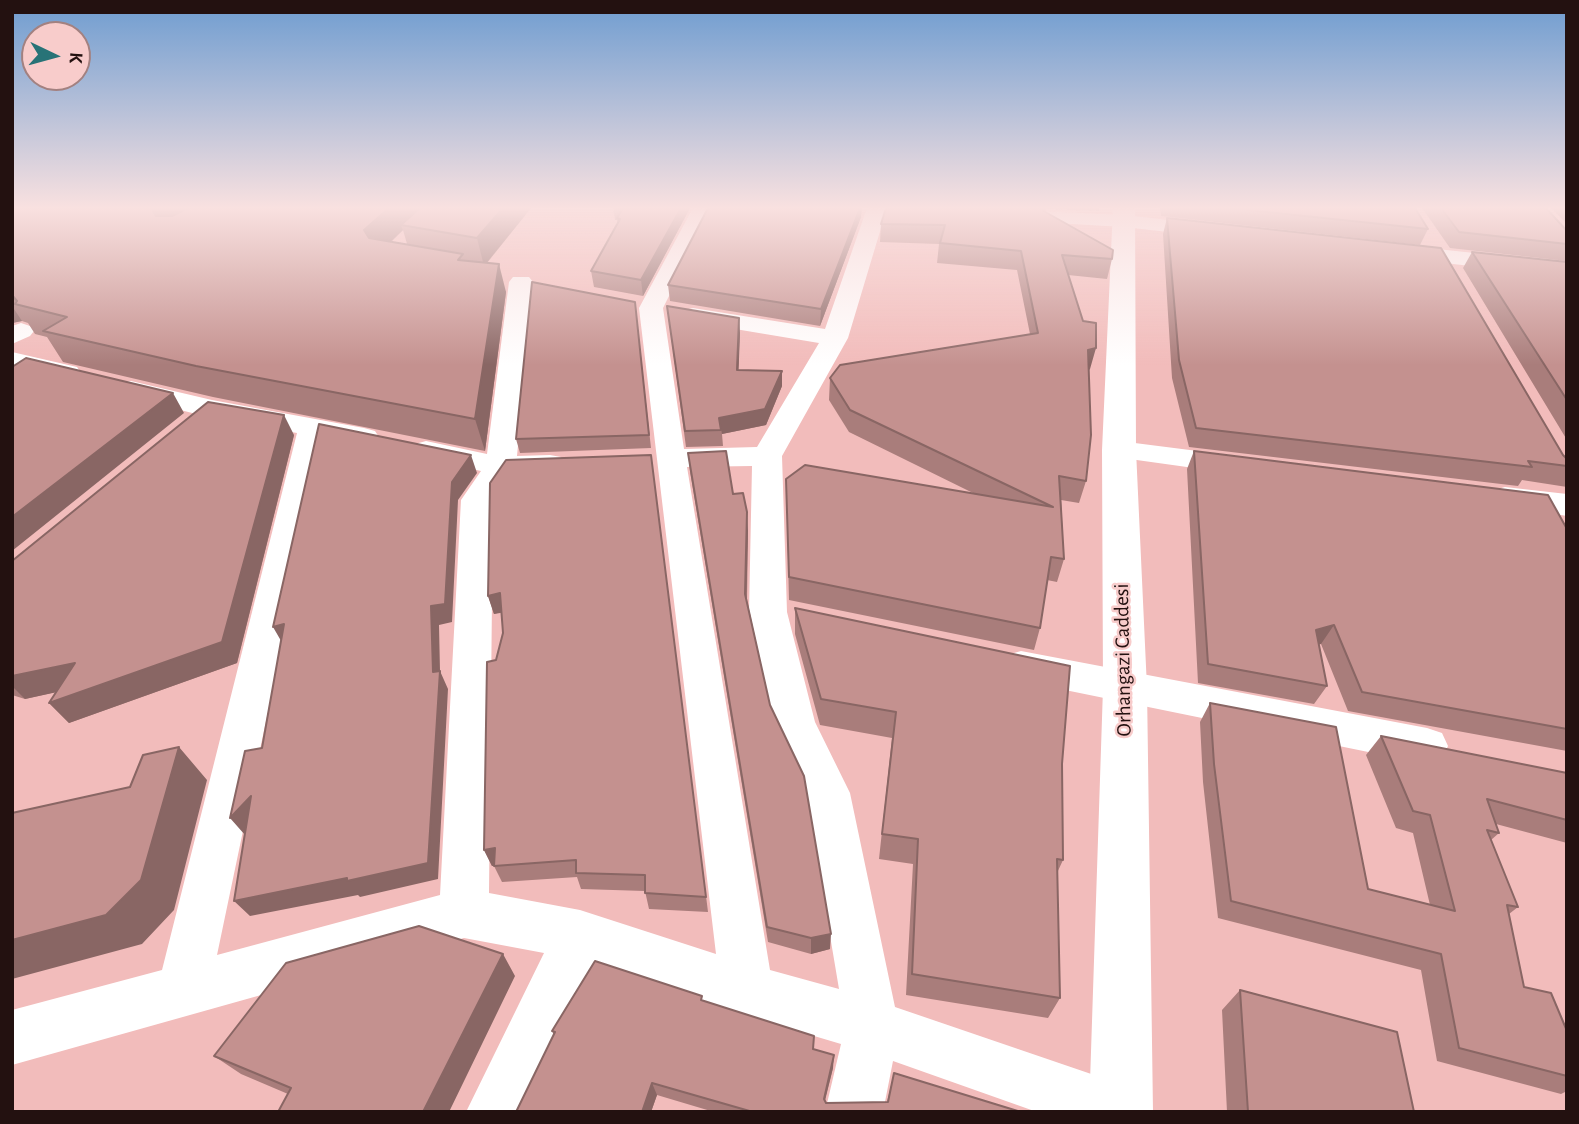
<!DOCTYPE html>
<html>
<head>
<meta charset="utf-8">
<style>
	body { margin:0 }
	#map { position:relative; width:1579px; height:1124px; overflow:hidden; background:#f2bcbb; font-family:"Alegreya Sans",sans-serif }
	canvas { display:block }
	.frame { position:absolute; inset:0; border:14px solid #231110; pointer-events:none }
	.north { position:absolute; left:21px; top:21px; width:70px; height:70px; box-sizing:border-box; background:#f8cccb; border:2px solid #a38180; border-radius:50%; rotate:95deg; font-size:19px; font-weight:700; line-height:28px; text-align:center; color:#231110 }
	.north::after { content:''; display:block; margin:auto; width:24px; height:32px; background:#287377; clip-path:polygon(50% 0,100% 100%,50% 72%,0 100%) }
</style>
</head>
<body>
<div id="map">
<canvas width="1579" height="1124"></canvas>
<div class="frame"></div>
<div class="north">K</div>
</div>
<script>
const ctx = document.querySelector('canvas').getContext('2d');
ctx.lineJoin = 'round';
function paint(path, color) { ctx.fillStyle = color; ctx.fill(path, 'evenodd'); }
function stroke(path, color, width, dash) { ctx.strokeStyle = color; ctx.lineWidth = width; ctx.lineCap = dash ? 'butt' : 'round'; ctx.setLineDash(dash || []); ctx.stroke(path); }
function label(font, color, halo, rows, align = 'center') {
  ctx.font = font + ' "Alegreya Sans",sans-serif'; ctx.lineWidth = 5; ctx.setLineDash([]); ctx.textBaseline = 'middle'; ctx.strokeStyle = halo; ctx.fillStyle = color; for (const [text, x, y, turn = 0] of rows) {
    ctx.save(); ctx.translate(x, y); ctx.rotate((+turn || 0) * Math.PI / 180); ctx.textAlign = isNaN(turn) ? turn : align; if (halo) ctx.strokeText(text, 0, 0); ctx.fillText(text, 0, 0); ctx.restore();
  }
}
const street = new Path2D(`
	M693 208H713L663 308 684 449 757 447 819 343 693 322 684 320 681 315 684 310 693 308 825 329 867 208H887L848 338 782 456 787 612 815 722 850 793 895 1007 1141 1091 1149 1112H1037L893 1061 883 1112H825L841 1044 747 1016 593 965 525 1112H466L544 953 464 938 12 1065V1010L162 970 297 433 212 418 121 395 117 389 121 383 131 381 212 400 364 428 375 431 379 437 375 443 364 446 325 439 217 955 440 895 461 500 481 471 415 456 411 450 415 444 426 441 487 454 509 282 513 277H529L533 282 517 456 550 455 561 457 565 464 561 471 510 475 493 500 489 893 580 910 716 954 639 308ZM752 466 749 612 773 723 806 793 839 989 770 970 687 467Z
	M1010 210 1124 215 1212 225 1219 227 1223 231 1219 235 1212 237 1124 227 1003 220 1000 216 1003 212Z
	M1400 245 1567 263V277L1392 257 1389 252 1392 247Z
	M21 323 30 326 34 331 30 336 12 344V326Z
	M12 352 77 367 81 373 77 379 67 381 12 368Z
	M1119 441 1237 456 1248 458 1252 465 1248 472 1237 474 1108 456 1104 450 1108 444Z
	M1505 487 1567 494V516L1494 504 1489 497 1494 490Z
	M1021 651 1427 728 1442 733 1448 746 1442 759 1427 764 1021 681 1007 677 1001 666 1007 655Z`);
const secondary = new Path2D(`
	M1113 208H1135L1136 450 1147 688 1153 1112H1089L1103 688 1102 450Z`);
const wall = new Path2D(`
	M12 208H531L487 263 506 292 485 451 213 397 63 362 47 337 35 334 28 323 22 321 12 323ZM403 230 407 244 391 242Z
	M613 208H690L643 296 594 287 591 271 618 224 617 220H615Z
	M886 208H1099V211L1046 209V212L1112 259 1107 279 1068 275 1090 369 1089 370 1086 481 1079 503 1061 500 1064 559 1057 582 1047 580 1040 628 1034 650 789 600 786 479 973 493 849 432 829 400 830 378 1030 334 1017 270 937 263 939 244 880 242 881 224Z
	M1160 208H1415L1428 229 1420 245 1161 216Z
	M1422 208H1546L1567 231V261L1450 248Z
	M1551 208H1567V224Z
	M861 217 820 326 670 301 668 285Z
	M1167 218 1563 455 1567 459V487L1522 480 1518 486 1189 447 1172 378 1163 234Z
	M1472 252 1567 262V440L1463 268Z
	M635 302 651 448 520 453 516 439Z
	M667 306 740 333 738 370 782 386 766 425 722 434 723 446 686 447Z
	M294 435 237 663 69 723 49 703 56 692 25 699 12 695V561Z
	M1194 451 1567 529V751L1348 711 1321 644H1319L1327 686 1314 704 1198 683 1187 469Z
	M688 453 733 494 748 531 747 600 770 705 830 949 811 954 768 942 690 471Z
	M651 455 708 912 649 909 645 891 581 889 577 877 502 882 494 866H492L484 850 503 633 501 612 494 614 488 596Z
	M795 608 1062 764 1063 860 1057 873 1060 998 1048 1018 906 995 913 864 879 859 892 738 820 725 795 634Z
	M1210 703 1368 889 1430 905 1413 833 1396 828 1366 755 1381 736 1567 773V843L1496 824 1499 833 1491 840 1518 907 1509 914 1524 987 1567 1031V1091L1561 1094 1437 1061 1421 970 1218 918 1203 782 1200 722Z
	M515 976 288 1094 241 1074 214 1056Z
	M1240 990 1414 1112H1227L1222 1010Z
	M703 1001 814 1049 833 1068 825 1101 826 1103 887 1102 894 1073 1021 1112H714L657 1095 651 1112H516L554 1035 552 1031Z`);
const shadedWall = new Path2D(`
	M151 208H198L165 235Z
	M389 208H426L401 225 403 230 373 258 364 230Z
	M503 208H531L484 266 477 238Z
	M681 208H690L643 296 641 280Z
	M860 208H862L861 217 820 326 821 309Z
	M499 264 506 292 485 451 475 419Z
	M12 306 22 321 12 323Z
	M739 318 740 333 738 385 737 370Z
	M1096 348 1090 369 1083 371 1088 350Z
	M782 371V386L766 425 722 434 719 418Z
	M173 393 184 413 12 551V517Z
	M284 415 294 435 237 663 69 723 49 703Z
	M471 455 477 473 458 500 452 622 439 625 440 671 448 689 438 879 360 897 358 895 250 916 234 901 433 672 431 606 452 482Z
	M747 512 748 531 746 613 745 594Z
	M500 593 506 612 494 614 488 596Z
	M284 624V646L273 627Z
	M1334 625 1321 644 1304 649 1316 630Z
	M75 663 94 684 25 699 12 686V676Z
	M179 747 207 780 174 910 142 944 12 979V940Z
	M251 796 245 835 230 818Z
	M495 848 503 864 492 866 484 850Z
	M831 934 830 949 811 954V938Z
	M503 954 515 976 449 1112H423Z
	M834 1055 833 1068 822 1111 824 1099Z
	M652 1083 657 1095 651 1112H642Z`);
const building = new Path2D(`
	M12 208H151L156 216H172L188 208H389L364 230 369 238 463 254 458 260 499 264 475 419 196 366 43 331 67 317 15 304 17 301 12 295Z
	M420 208H503L477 238 401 225Z
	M623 208H681L641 280 591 271 620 219 617 218Z
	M708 208H860L821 309 668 285Z
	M886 208H1043L1040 209 1113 250 1112 259 1062 255 1083 321 1096 323V348L1088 350 1091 435 1086 481 1059 476 1064 559 1051 557 1040 628 789 577 786 479 805 465 1053 507 850 410 830 378 840 365 1038 333 1021 251 940 243 945 225 881 224Z
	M1229 208H1415L1428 229Z
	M1441 208H1546L1567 231V244L1459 232Z
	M1167 218 1441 248 1563 455 1567 459V466L1528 461 1532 467 1196 428 1179 360Z
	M1472 252 1567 262V400Z
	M532 282 635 302 649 435 516 439Z
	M667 306 739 318 737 370 782 371 765 409 719 418 721 430 685 431Z
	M26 358 173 393 12 517V367Z
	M208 402 284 415 222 642 49 703 75 663 12 676V561Z
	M319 424 471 455 452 482 445 604 431 606 433 672 440 671 428 863 347 881V878L234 901 251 796 230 818 245 751 262 748 284 624 273 627Z
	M726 451 733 494 743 493 747 512 745 594 770 705 804 776 831 934 811 938 767 927 688 453Z
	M1194 451 1548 495 1567 529V729L1362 692 1334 625 1316 630 1327 686 1208 664Z
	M651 455 706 897 645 893V875L576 873V860L494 866 495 848 484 850 487 662 496 660 503 633 500 593 488 596 490 483 506 460Z
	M795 608 1070 666 1062 764 1063 860 1057 859 1060 998 912 974 918 839 882 834 896 712 821 699Z
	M1210 703 1336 727 1368 889 1455 911 1430 815 1413 811 1381 736 1567 773V820L1487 799 1499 833 1487 830 1518 907 1507 905 1524 987 1551 993 1567 1031V1076L1459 1048 1441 954 1231 901 1214 764Z
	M179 747 141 880 106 915 12 940V813L130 787 143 755Z
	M419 926 503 954 423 1112H278L291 1088 214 1056 286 963Z
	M595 961 702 996 701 1000 814 1036 813 1049 834 1055 824 1099 826 1103 888 1102 894 1073 1021 1112H753L652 1083 642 1112H516L555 1032 552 1031Z
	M1240 990 1397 1032 1414 1112H1248Z`);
const streetNames = [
	["Orhangazi Caddesi",1123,660,-91]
];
paint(street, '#fff');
paint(secondary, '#fff');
paint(wall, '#a97d7b');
paint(shadedWall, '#896664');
paint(building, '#c4918f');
stroke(building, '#896664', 2);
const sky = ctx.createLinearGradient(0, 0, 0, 365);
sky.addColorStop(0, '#6e9cd0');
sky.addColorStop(0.57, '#f9e1e0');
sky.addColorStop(1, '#f9e1e000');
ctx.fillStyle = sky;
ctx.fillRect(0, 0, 1579, 365);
label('21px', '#231110', '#f8cccb', streetNames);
</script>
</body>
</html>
